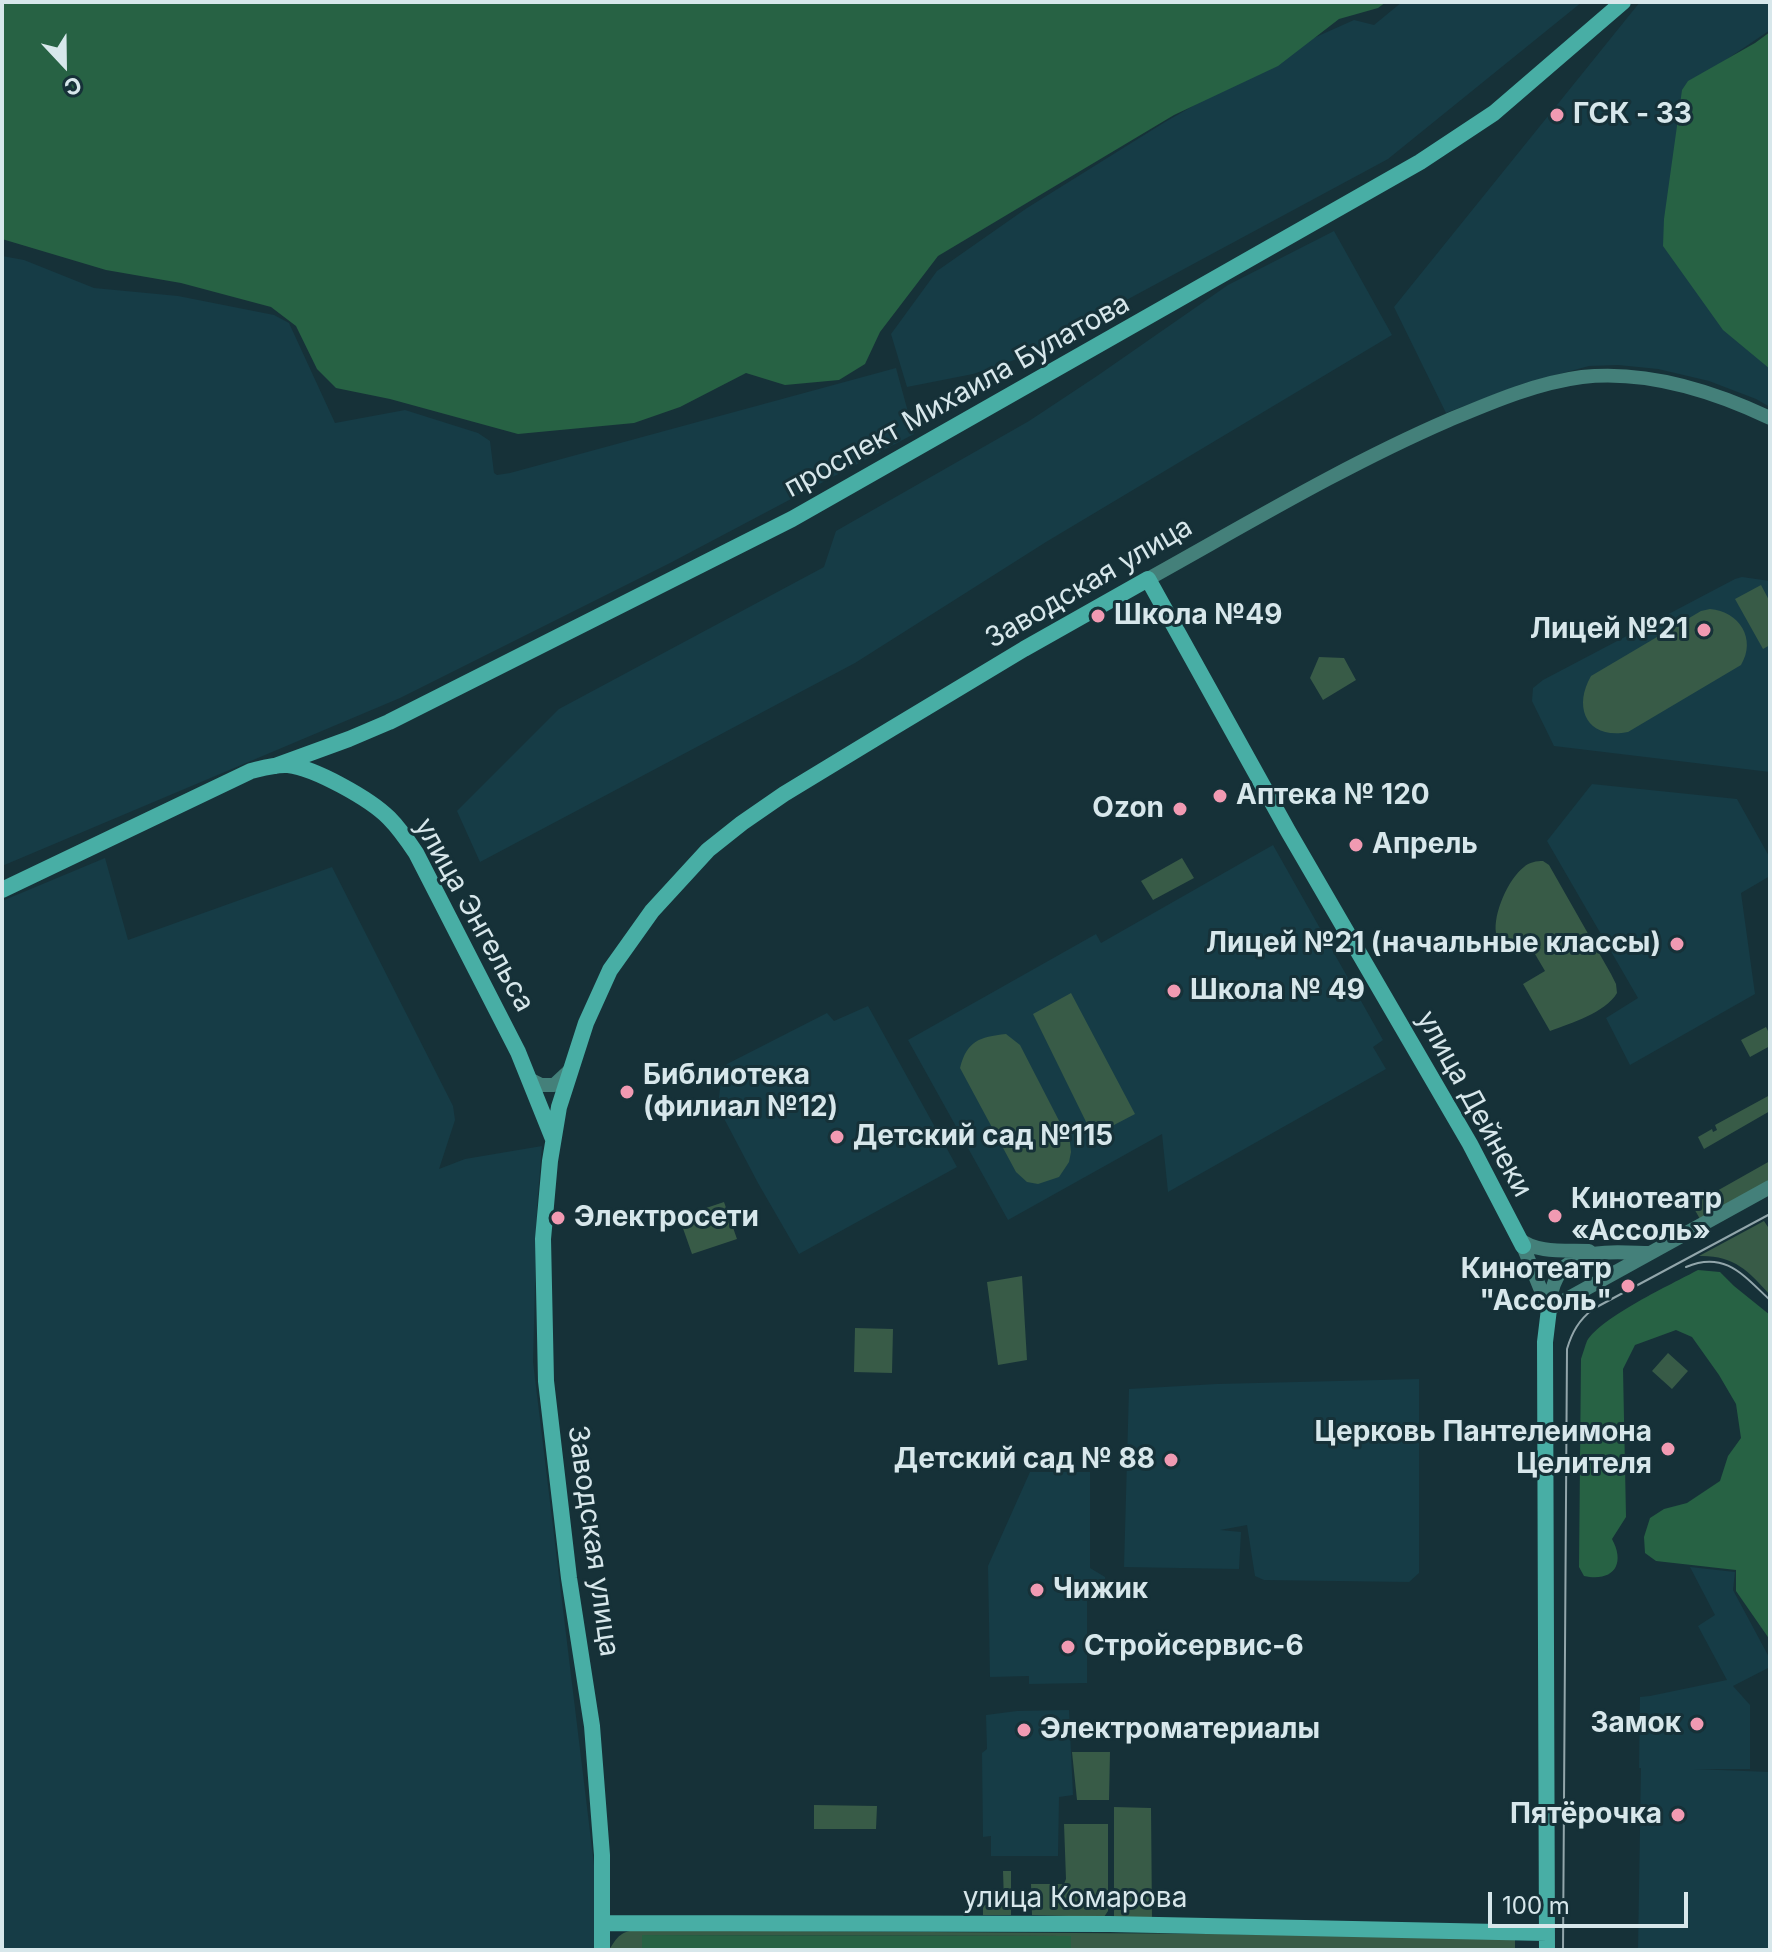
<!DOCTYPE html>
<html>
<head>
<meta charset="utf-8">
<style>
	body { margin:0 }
	#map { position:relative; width:1772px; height:1952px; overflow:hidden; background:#163138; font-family:Inter,sans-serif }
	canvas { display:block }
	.frame { position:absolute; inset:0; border:4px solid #d7e7eb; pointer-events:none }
	.north { position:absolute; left:24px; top:24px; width:80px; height:80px; -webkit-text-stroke:6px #163138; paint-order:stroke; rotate:158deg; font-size:22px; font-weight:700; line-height:32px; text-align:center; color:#d7e7eb }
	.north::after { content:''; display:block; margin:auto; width:28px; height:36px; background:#d7e7eb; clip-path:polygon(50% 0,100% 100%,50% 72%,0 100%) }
	.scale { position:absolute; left:1488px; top:1892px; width:200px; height:36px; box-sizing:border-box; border:4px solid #d7e7eb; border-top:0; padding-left:10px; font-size:24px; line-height:28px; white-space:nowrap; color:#d7e7eb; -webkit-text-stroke:6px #163138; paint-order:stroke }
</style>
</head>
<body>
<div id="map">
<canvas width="1772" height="1952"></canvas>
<div class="frame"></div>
<div class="north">С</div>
<div class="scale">100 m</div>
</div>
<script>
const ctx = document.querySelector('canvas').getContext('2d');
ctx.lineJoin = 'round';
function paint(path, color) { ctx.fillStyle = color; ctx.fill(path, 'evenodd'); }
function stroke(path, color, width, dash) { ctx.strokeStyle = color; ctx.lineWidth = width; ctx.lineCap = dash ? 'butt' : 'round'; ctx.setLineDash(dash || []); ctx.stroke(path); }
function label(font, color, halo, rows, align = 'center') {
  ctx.font = font + ' Inter,sans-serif'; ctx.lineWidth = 6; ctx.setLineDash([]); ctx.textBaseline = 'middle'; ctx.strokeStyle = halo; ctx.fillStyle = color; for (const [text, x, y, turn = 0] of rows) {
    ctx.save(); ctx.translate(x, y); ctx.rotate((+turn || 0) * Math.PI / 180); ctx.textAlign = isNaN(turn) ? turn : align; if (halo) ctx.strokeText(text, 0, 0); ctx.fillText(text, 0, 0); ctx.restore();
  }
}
const built = new Path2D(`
	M1402 2H1582L1388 159 1017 359 973 374 907 387 891 334 937 271 1027 208 1165 122 1307 41 1354 20 1374 25Z
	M1640 2H1770V30L1686 87 1770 362V407L1756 399 1709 381 1658 369 1618 365 1589 366 1522 384 1446 413 1394 307Z
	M1334 231 1392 335 1046 542 855 663 480 862 457 811 559 709 824 567 836 531 1029 421 1097 376 1228 285Z
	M2 256 24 260 94 288 178 296 274 315 289 323 335 423 405 410 478 433 490 441 494 473 497 475 510 473 896 368 914 434 672 562 400 698 2 866Z
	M1742 577 1770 581V772L1554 746 1532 701 1533 688 1543 680 1735 579Z
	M1592 784 1737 799 1770 858V876L1741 893 1755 994 1630 1065 1606 1018 1638 998 1547 841Z
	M1273 845 1383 1040 1373 1047 1386 1069 1168 1192 1162 1134 1008 1220 908 1040 1096 934 1101 943Z
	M105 858 128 940 332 867 453 1106 455 1120 439 1169 465 1159 542 1146 537 1207 533 1362 595 1873 594 1950H2V901Z
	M868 1006 957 1167 799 1254 758 1183 718 1107 722 1070 727 1064 827 1013 834 1021Z
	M1419 1379V1573L1409 1582 1264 1580 1255 1576 1247 1525 1220 1530 1241 1532 1239 1569 1124 1567 1129 1389 1217 1384Z
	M1030 1472H1090V1568L1105 1577V1600L1087 1595V1683L1029 1684V1676L990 1677 988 1566Z
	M1690 1567 1735 1572 1733 1590 1770 1659V1667L1733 1686 1750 1705V1769H1694L1770 1772V1950H1638L1641 1768H1639L1640 1697 1650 1696 1727 1680 1698 1626 1715 1615Z
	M1069 1710 1073 1795 1059 1797 1058 1856H991V1836L983 1837 982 1753 987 1749 986 1715 1017 1711Z`);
const green = new Path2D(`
	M1761 585 1770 602V645L1763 649 1735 599Z
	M1710 609C1739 611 1757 639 1741 665L1628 732C1588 740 1572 709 1591 676L1701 611Z
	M1319 657 1344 658 1356 680 1323 700 1310 678Z
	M1182 858 1194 878 1153 900 1141 881Z
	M1543 861 1549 865 1611 974 1616 984 1617 993C1605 1013 1571 1023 1550 1031L1523 984 1545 971 1532 949 1509 941 1496 933C1493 914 1508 879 1524 867 1529 862 1537 861 1543 861Z
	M1071 993 1135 1114 1093 1136 1033 1014Z
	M1766 1027 1770 1035V1046L1750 1057 1741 1040Z
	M1006 1034 1020 1045 1070 1142 1071 1152 1069 1162 1059 1177 1038 1184 1027 1182 1016 1172 960 1068C967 1041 979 1037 1006 1034Z
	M1770 1095V1111L1704 1149 1698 1137 1712 1129 1713 1132 1717 1130 1715 1125Z
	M1770 1161V1180L1700 1219 1692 1205Z
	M724 1202 737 1239 692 1254 679 1217Z
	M1764 1221 1770 1230V1295C1748 1270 1733 1255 1699 1256Z
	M1022 1276 1027 1360 998 1365 987 1282Z
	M855 1328 893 1329 892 1373 854 1372Z
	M1668 1353 1688 1371 1672 1389 1652 1371Z
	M1072 1752H1110L1109 1800H1077Z
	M814 1805 877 1806 876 1829H814Z
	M1114 1807 1151 1808 1152 1917H1114Z
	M1064 1824H1108V1911L1104 1917 1032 1915 1031 1884H1064L1066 1879Z
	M1003 1871H1011V1915H983V1906L992 1902 1004 1901Z
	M638 1930 1515 1936V1950H1071V1936L642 1935V1950H609C618 1936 621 1931 638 1930Z`);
const forest = new Path2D(`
	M2 2H1386L1378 8 1339 19 1278 66 1174 115 938 256 880 332 865 364 839 380 785 385 746 373 680 407 634 423 518 434 390 399 336 388 317 369 296 326 271 307 181 283 106 270 2 239Z
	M1770 32V369L1723 330 1663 246 1664 219 1682 90 1688 81 1755 43Z
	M1698 1270 1720 1272 1734 1286 1770 1315V1640L1736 1591V1570L1656 1561 1645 1553 1644 1537 1650 1518 1664 1509 1687 1503 1720 1481 1728 1456 1741 1438 1736 1404 1719 1375 1692 1337 1676 1330 1635 1345 1623 1369 1626 1517 1612 1539C1626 1565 1613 1582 1584 1576L1579 1567 1581 1359C1583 1353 1585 1346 1587 1341 1601 1317 1672 1284 1698 1270Z
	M642 1935 1071 1936V1950H642Z`);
const street = new Path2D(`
	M1148 579C1247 524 1345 465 1449 420 1492 402 1536 383 1582 377 1646 370 1713 391 1770 418
	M529 1079 541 1085H554L569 1071
	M1518 1238C1536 1254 1566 1250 1589 1251
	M1523 1246 1547 1305
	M1549 1309 1770 1187
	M1549 1309C1553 1245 1600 1252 1649 1253`);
const secondary = new Path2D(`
	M275 766 349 739 389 722 792 519 1420 162 1494 113 1623 2
	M2 890 251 771C263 768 276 764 288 765 315 768 370 799 389 818 400 829 408 841 416 853L518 1052 553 1139
	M602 1923 1110 1924 1547 1933
	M602 1950V1855L592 1726 569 1578 546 1381 543 1239 550 1161 559 1107 586 1023 610 970 652 911 708 850 742 823 784 794 891 729 1024 649 1148 579 1288 831 1470 1144 1523 1246
	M1547 1950 1545 1342 1549 1309`);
const tram = new Path2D(`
	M1686 1267C1725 1250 1744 1276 1770 1300
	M1563 1950 1567 1349C1572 1332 1579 1320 1593 1309L1770 1214`);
const markers = [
	[1557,115,8,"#f19ab2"],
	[1098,616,8,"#f19ab2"],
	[1704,630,8,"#f19ab2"],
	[1220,796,8,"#f19ab2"],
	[1180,809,8,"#f19ab2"],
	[1356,845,8,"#f19ab2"],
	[1677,944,8,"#f19ab2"],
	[1174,991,8,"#f19ab2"],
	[627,1092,8,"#f19ab2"],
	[837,1137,8,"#f19ab2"],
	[1555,1216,8,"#f19ab2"],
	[558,1218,8,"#f19ab2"],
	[1628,1286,8,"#f19ab2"],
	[1668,1449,8,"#f19ab2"],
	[1171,1460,8,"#f19ab2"],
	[1037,1590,8,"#f19ab2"],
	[1068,1647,8,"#f19ab2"],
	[1697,1724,8,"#f19ab2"],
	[1024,1730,8,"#f19ab2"],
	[1678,1815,8,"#f19ab2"]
];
const poiNames = [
	["ГСК - 33",1573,115],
	["Школа №49",1114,616],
	["Лицей №21",1688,630,"right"],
	["Аптека № 120",1236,796],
	["Ozon",1164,809,"right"],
	["Апрель",1372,845],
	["Лицей №21 (начальные классы)",1661,944,"right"],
	["Школа № 49",1190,991],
	["Библиотека",643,1076],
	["(филиал №12)",643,1108],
	["Детский сад №115",853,1137],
	["Кинотеатр",1571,1200],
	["«Ассоль»",1571,1232],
	["Электросети",574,1218],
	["Кинотеатр",1612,1270,"right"],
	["\"Ассоль\"",1612,1302,"right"],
	["Церковь Пантелеимона",1652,1433,"right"],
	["Целителя",1652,1465,"right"],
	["Детский сад № 88",1155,1460,"right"],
	["Чижик",1053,1590],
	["Стройсервис-6",1084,1647],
	["Замок",1681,1724,"right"],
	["Электроматериалы",1040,1730],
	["Пятёрочка",1662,1815,"right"]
];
const streetNames = [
	["проспект Михаила Булатова",957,396,-29],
	["Заводская улица",1089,583,-30],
	["улица Энгельса",474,915,61],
	["улица Дейнеки",1474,1104,61],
	["Заводская улица",593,1541,82],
	["улица Комарова",1075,1899]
];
paint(built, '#163c46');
paint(green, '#385b47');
paint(forest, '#276244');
stroke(street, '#44807a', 14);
stroke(secondary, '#48aea5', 16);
stroke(tram, '#92a6ab', 2);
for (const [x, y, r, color] of markers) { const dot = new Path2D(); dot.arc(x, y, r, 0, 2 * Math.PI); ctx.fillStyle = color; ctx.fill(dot); stroke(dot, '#163138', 3); }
label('bold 28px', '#d7e7eb', '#163138', poiNames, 'left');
label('28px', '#d7e7eb', '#163138', streetNames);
</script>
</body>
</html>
